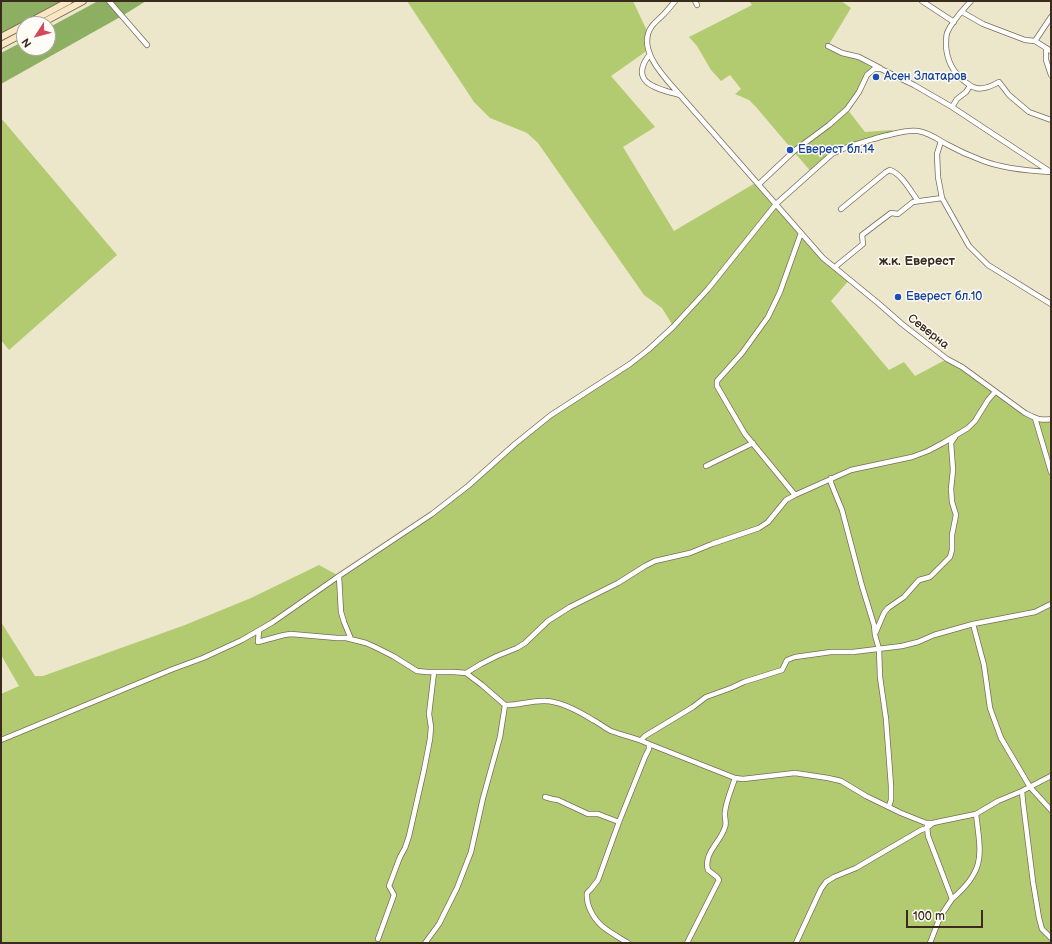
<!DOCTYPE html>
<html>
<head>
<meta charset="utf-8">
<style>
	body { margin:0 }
	#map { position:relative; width:1052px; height:944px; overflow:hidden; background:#ece7ca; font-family:"Balsamiq Sans",sans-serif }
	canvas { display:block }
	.frame { position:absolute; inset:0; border:2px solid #3b2a1e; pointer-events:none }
	.north { position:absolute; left:16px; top:16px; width:40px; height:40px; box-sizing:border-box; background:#fdfcf7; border:1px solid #afa8a0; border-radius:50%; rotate:234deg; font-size:11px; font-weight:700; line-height:16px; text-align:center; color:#3b2a1e }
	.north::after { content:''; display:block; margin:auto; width:14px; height:18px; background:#d1495b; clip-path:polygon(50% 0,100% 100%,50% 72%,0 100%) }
	.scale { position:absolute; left:906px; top:910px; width:77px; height:18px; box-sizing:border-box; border:2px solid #3b2a1e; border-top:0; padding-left:5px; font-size:12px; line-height:14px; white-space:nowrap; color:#3b2a1e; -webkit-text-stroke:3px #fdfcf7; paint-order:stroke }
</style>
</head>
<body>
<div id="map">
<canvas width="1052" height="944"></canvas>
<div class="frame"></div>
<div class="north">N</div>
<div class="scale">100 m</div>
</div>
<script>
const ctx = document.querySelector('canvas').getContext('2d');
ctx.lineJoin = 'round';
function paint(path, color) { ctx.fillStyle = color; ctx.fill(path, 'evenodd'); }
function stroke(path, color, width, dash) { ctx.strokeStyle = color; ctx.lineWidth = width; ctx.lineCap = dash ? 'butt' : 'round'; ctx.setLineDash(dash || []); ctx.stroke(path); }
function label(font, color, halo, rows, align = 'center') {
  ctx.font = font + ' "Balsamiq Sans",sans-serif'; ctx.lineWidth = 3; ctx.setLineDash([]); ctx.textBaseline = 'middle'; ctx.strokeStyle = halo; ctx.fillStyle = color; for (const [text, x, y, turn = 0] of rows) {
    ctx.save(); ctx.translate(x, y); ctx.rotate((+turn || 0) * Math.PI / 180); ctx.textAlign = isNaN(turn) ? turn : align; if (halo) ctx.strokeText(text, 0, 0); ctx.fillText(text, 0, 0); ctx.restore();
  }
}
const green = new Path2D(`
	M407 1H633L648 33V50L611 76 655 127 623 147 674 231 757 182 823 258 850 279 831 301 889 370 904 362 915 376 947 359 1036 418 1051 419V943H1V694L19 686 1 655V622L35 676H43L185 625 251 598 319 565 339 576 432 514 551 415 630 364 673 326 662 308 644 295 538 143 527 133 490 118 474 102Z
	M749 1H841L851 8 828 46 851 55 874 69 847 109 865 132 892 130 894 134 841 149 812 173 756 107 749 100 735 94 741 89 730 75 721 81 711 70 697 46 689 37 752 5Z
	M1 118 117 255 9 350 1 340Z`);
const forest = new Path2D(`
	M1 1H69L1 37Z
	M98 1H146L122 16 1 84V53L24 41V48H48V28Z`);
const street = new Path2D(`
	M109 1 147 45
	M675 1C671 6 667 11 663 15 659 19 655 22 652 26 635 49 666 79 680 95L823 258 878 303 902 324 947 359 962 367 1025 413C1035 418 1040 421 1051 419
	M695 1 697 5
	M922 1 954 22
	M971 1C962 11 952 21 947 33 946 37 946 42 946 46 947 60 952 71 963 80 967 83 971 87 976 88 984 90 992 86 999 82L1009 95 1029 112 1051 120
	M962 12 983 24 1025 40 1035 41 1051 51
	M1035 41 1051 17
	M828 46 842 53 859 57 880 68
	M1046 48V60L1051 75
	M650 54C627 83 658 89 680 95
	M952 107 957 99 966 92 970 86
	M941 141 937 154 938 177 942 198 969 246 988 265 1051 304
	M759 184 794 151 829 125 847 109 859 92 867 75 874 69H881L914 85 952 107 1049 171
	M841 209 886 172 890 170C902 174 911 192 918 201
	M835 267 863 244 862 235 891 213 898 214 913 202 942 198
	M1035 418 1051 472
	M706 466 753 443
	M831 478V483L842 510 862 586 874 625 875 635 879 649 880 677 886 719 891 786V800L889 806
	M795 495 745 434 728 405 717 386V381L742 353 768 317 780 292 801 233
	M339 576 341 612 344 622 351 639
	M973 624 984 665 990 708 1001 738 1030 787 1051 810
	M259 631 258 642 284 635 291 634 337 638H346L366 643 375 647 393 656 417 671 427 672H454L466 673 482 685 505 705C518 706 531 700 545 701 560 701 580 712 593 720 599 723 605 728 611 731 624 736 637 738 649 744L735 778 743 779 795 773 828 778 841 781 866 796 901 813 926 823H933
	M875 634 884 613 888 608 904 597 919 580 930 577 950 557 952 550V535L956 515 952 502 951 489 953 470 951 443 955 437
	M466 673 481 664 497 656 517 648 525 643 548 621 570 607 618 583 645 566 655 561 690 553 712 544 759 528 768 522 786 500 795 495 851 470 912 457 928 451 943 443 968 428 975 421 988 400 995 392
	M1 740 173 669 203 658 242 640 273 622 339 576 432 514 468 486 515 444 551 415 630 364 648 350 673 327 708 289 776 204 832 154C848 145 867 141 884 136 895 134 907 129 918 131 930 133 937 139 948 145 959 151 970 156 981 160 1000 168 1031 171 1051 172
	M641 740 645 736 693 707 706 697 731 688 744 682 782 670 787 660 795 657 831 652H853L902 646 918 642 934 635 973 624 1035 612 1051 604
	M1022 791 1023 802 1033 882 1039 918 1042 929 1051 938
	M545 797 552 799 558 800 588 814H598L619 822
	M927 826 928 836 952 899 940 917 930 943
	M952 899C986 870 981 855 976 814
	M378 939 394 895 389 886 400 857 405 848 409 836 424 770 430 739 431 727 429 714 434 672
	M425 943 439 924 457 888 471 852 483 798 500 737 505 705
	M628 943C620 938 609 932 602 926 593 918 586 905 587 893L591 889 598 880 619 822 645 757 649 749V744
	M687 943 719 880 717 877 708 870C703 853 721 842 725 827 727 822 724 817 725 812 726 801 732 788 735 778
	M796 943 821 889 826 882 834 877 856 868 921 830 927 828 933 823 942 821 976 814 998 801 1022 791 1051 776`);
const secondary = new Path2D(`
	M26 24 69 1
	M40 24 83 1
	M1 37 24 25
	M1 45 24 33`);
const markers = [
	[876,77,4,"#1a4fb4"],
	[790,150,4,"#1a4fb4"],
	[898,297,4,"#1a4fb4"]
];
const transitNames = [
	["Асен Златаров",884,77],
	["Еверест бл.14",798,150],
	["Еверест бл.10",906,297]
];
const streetNames = [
	["Северна",928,332,38]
];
const neighbourhoodNames = [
	["ж.к. Еверест",917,262]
];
paint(green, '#b2cb70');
paint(forest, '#8daf62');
stroke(street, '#796c5a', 6);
stroke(secondary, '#796c5a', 8);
stroke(street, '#fff', 4.5);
stroke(secondary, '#f9e7c3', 6);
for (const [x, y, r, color] of markers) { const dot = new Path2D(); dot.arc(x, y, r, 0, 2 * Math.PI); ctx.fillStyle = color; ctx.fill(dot); stroke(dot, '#fdfcf7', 1.5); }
label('12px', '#164399', '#fdfcf7', transitNames, 'left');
label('12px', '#3b2a1e', '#fdfcf7', streetNames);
label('bold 13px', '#3b2a1e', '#fdfcf7', neighbourhoodNames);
</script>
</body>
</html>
